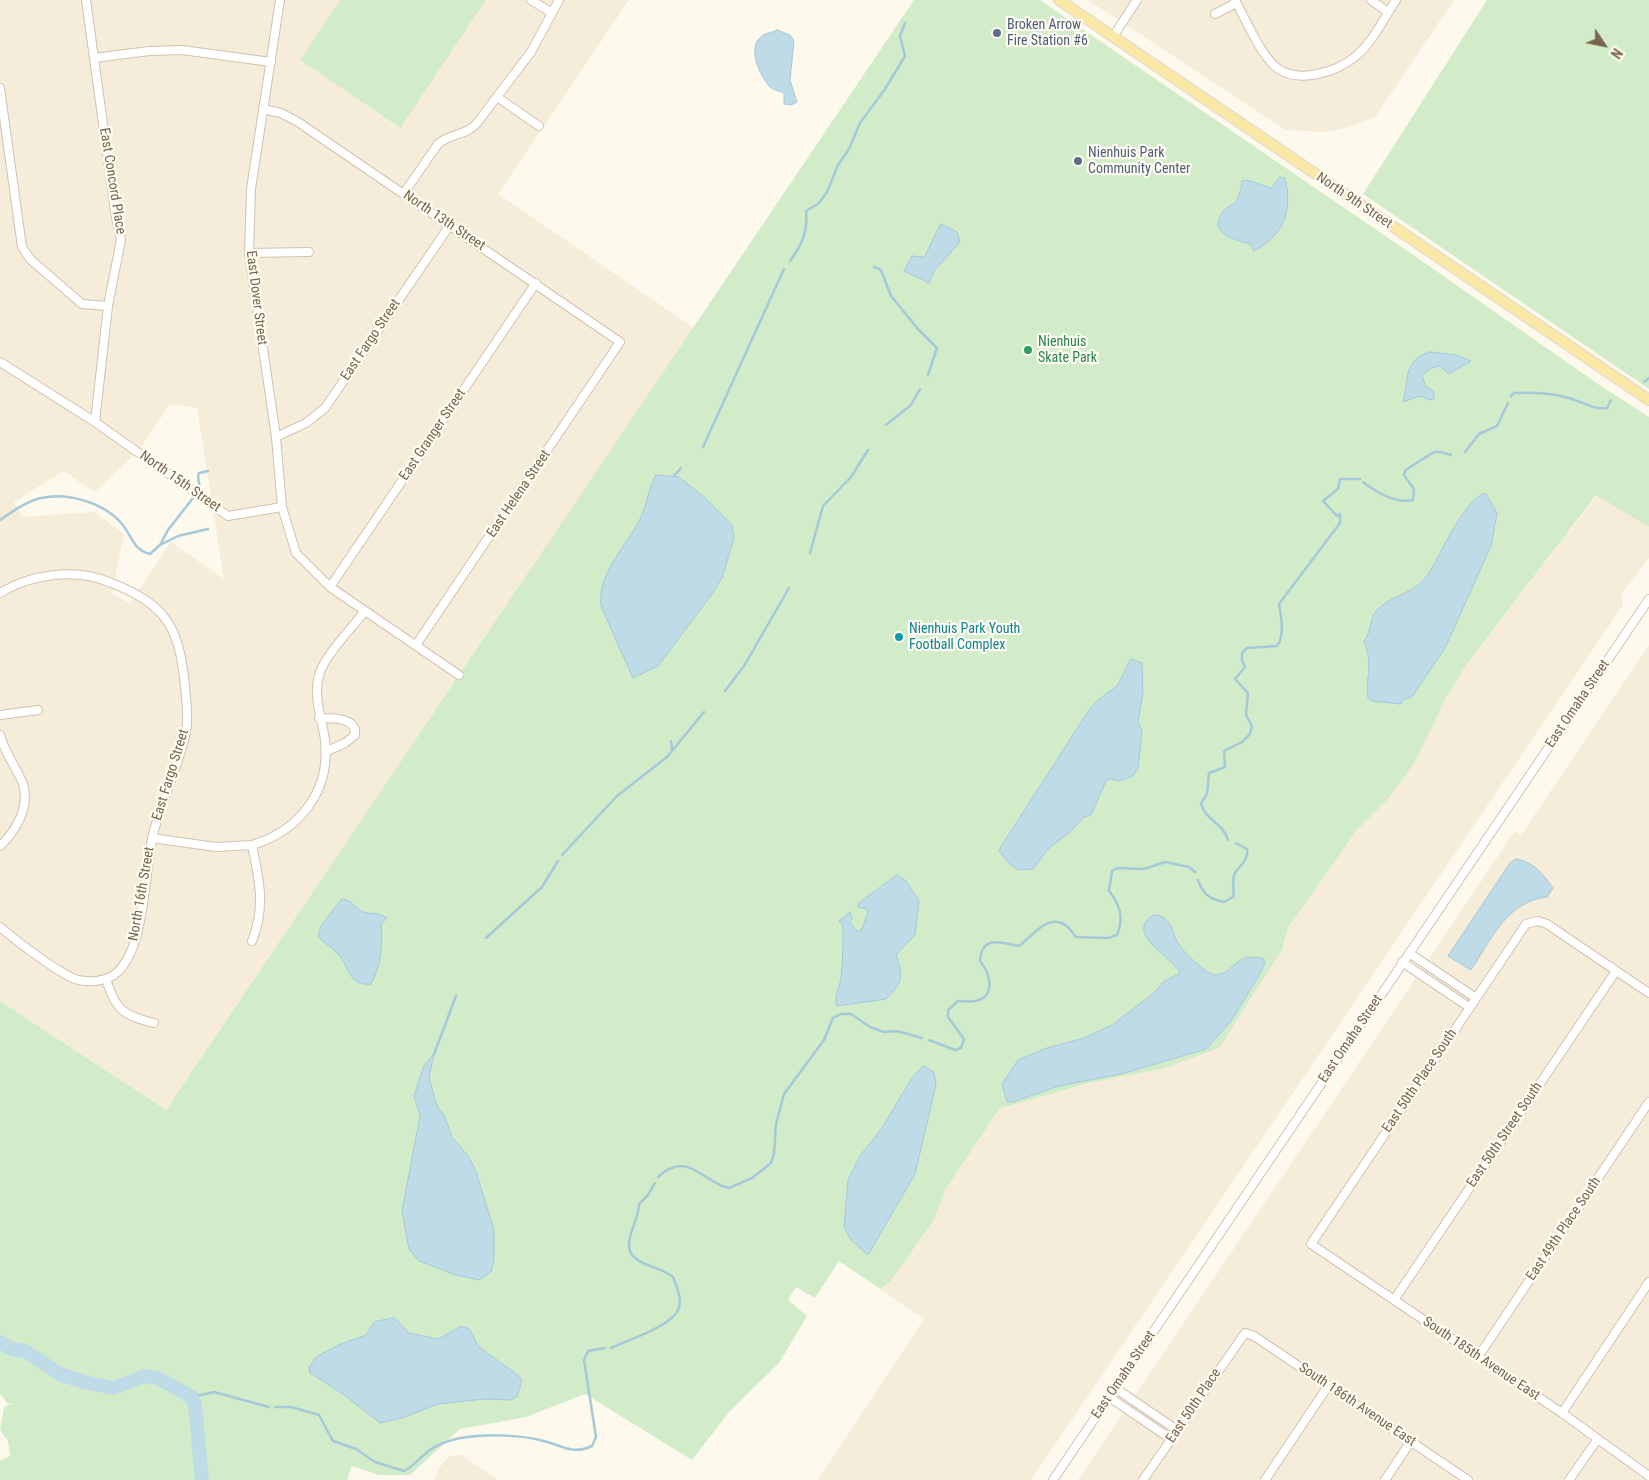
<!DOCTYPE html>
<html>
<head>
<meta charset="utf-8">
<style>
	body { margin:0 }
	#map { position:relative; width:1649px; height:1480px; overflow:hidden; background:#fdf9ec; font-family:"Roboto Condensed",sans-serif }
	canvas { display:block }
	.north { position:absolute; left:1579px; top:20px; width:50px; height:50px; -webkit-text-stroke:4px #fffcf3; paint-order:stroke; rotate:124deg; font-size:14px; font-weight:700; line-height:20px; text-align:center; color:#79644d }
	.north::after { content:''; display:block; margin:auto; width:18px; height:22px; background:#79644d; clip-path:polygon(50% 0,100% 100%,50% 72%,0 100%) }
</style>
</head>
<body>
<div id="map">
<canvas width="1649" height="1480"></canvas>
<div class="north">N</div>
</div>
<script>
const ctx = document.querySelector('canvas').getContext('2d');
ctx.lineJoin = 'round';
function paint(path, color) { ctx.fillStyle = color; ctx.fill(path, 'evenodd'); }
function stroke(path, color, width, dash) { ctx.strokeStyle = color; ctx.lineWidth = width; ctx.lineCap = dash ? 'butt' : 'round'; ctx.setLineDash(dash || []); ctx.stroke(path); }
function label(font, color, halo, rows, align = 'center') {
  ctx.font = font + ' "Roboto Condensed",sans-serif'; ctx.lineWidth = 4.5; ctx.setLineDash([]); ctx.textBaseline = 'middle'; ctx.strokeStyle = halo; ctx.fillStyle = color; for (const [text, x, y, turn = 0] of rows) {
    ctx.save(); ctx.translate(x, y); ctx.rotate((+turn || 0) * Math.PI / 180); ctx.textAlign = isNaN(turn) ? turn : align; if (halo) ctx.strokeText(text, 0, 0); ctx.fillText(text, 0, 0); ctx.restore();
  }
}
const residential = new Path2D(`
	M0 0H340L300 60 399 128 486 0H629L498 194 694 328 166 1110 0 1001ZM170 404 197 408 224 579 171 542 130 604 112 593 124 534 94 512 22 517 14 502 63 471 95 492 139 450Z
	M1088 0H1454L1375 117 1349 127 1327 132 1286 130Z
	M1597 495 1649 527V558L1621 595 1623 605 1031 1480H818L924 1319 880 1289 890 1282 934 1220 945 1190 999 1109 1089 1083 1162 1069 1245 1008 1282 950 1288 928 1356 831 1388 799 1415 762 1447 696 1467 664Z
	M1649 645V1480H1078L1515 831 1521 835Z
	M461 1455 498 1480H435L439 1468 449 1456Z`);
const green = new Path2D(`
	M340 0H486L400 128 300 60Z
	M914 0H1040L1422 261 1598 384 1649 417V527L1596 495 1467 664 1447 696 1415 762 1388 799 1356 831 1288 928 1282 950 1219 1048 1162 1069 1089 1083 999 1109 945 1190 934 1220 890 1282 880 1289 839 1261 815 1298 796 1287 788 1300 807 1316 779 1363 730 1411 692 1460 585 1394 526 1417 460 1429 410 1475H379L352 1466 347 1480H0V1461L10 1456 8 1441 0 1430 4 1407 14 1403 8 1404 0 1394V1001L166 1110Z
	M1487 0H1649V389L1363 194Z`);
const water = new Path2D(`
	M777 30 790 35 794 41 790 80 797 102 791 105 784 104V93C780 91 773 90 770 87 760 76 746 47 762 36 767 32 773 33 777 30Z
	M1280 177 1285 178C1293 211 1284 235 1254 251L1250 244C1235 240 1208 233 1222 213 1225 207 1233 206 1237 200 1240 195 1241 187 1242 181L1247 180 1271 188Z
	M941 224 957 232 960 242 934 271 929 283 904 271 912 256 924 257Z
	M1429 352 1457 355 1471 361 1449 374 1439 366 1431 368 1422 376 1425 385 1434 392V399L1430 400 1419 396 1403 402C1409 381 1402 362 1429 352Z
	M656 475 679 477 704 497 732 525 734 538 722 578 712 594 658 666 633 678 601 606C597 573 626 547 640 519 647 505 648 489 656 475Z
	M1482 494H1486L1497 513 1491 546 1445 648 1412 697 1404 699 1400 704 1372 701 1368 698C1365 675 1374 667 1364 641 1372 631 1369 619 1377 610 1391 595 1414 594 1427 576 1441 555 1460 507 1482 494Z
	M1131 659 1142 663 1143 692 1138 722 1142 731 1138 768 1133 776 1119 781 1110 779 1106 781 1091 815 1084 817 1070 832 1048 849 1033 869 1019 870 1009 864 999 851 1002 845 1089 710 1099 699 1117 686Z
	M1516 859C1534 862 1543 874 1553 888L1547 897C1507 901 1491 940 1471 970L1448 956 1510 863Z
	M897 875 906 881 919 901 915 935 896 955C903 977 904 981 886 999L837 1006C833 998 840 987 841 978 843 961 843 942 843 925L839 921 850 912 852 918 850 922 857 931H861L868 912 866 909 858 907V904Z
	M342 899C351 899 355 908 363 912 372 915 378 911 387 918L381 924C383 943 381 967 371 984 350 987 349 968 339 955 333 948 324 943 318 937L321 926Z
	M1154 915C1174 916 1171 935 1180 946 1185 953 1207 975 1216 975 1228 974 1236 961 1246 957L1263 958 1265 963 1257 979 1231 1021 1206 1049 1121 1074 1059 1086 1013 1102H1007L1002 1084 1018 1060 1047 1048 1084 1038 1112 1025 1154 993 1163 982 1180 973C1177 960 1121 933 1154 915Z
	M434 1054 429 1078 437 1106 444 1115 452 1137 469 1157 475 1169 494 1230V1259L491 1272 479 1280 456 1275 419 1261 409 1249 402 1211 420 1116 414 1096 424 1066Z
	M923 1066 934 1072 936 1085 915 1174 868 1255 851 1240 844 1227 848 1180 860 1156 882 1128 912 1078Z
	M395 1318 409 1333 438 1339 460 1327H466L470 1330 478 1346 519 1376 522 1381 517 1397 511 1400 485 1399 438 1404 402 1418 380 1423 343 1394 310 1373 309 1368 315 1358 323 1353 341 1344 366 1335 374 1322Z`);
const stream = new Path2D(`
	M790 261C802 245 808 231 806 211L819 203 827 192 838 165 849 149 860 123 885 89 905 56 900 36 905 23
	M874 267 881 270 891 296 918 329 937 348 928 375
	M1644 382 1649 378
	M1511 396 1514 393C1532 392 1552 393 1569 398 1583 402 1593 410 1607 408L1611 400
	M886 425 911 405 920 389
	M703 447 784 269
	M1465 452 1479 434 1497 426 1508 403
	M674 476 681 468
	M1363 482C1376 492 1395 504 1413 500L1414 489 1404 475 1405 471C1408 468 1432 453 1435 452 1440 451 1446 454 1451 455
	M0 520C12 512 27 501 41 498 68 492 105 503 122 524 132 536 133 550 150 554L160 545 168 530 200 489 198 477 199 473 208 471
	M162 544 178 536 208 529
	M810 553 823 506 851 477 868 450
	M725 691 744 666 789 588
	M671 741 672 749
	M1228 840C1224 824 1204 819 1201 803L1207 794 1209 773 1225 767 1224 751 1242 742 1250 734 1252 726 1246 715 1248 693 1235 679 1245 667 1242 660V653L1247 648 1277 646C1285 635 1281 617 1279 604L1340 523V514L1337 516 1323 501 1338 489 1340 479H1360
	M562 855 617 796 667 757 704 712
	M1198 880C1203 894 1209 899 1224 902L1233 897C1235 889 1231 881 1235 873 1240 865 1249 860 1247 849L1236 843
	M486 938 542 887 558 861
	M929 1040 955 1050 961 1048 964 1039 948 1017V1010L958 1001C963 1001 970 1002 975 1001 997 997 990 973 980 961 982 934 1002 943 1019 946 1033 936 1049 910 1069 928 1071 930 1073 934 1076 937L1108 938 1117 935C1124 919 1120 904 1109 891L1112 871 1117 868 1144 869 1165 862 1189 867 1195 872
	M434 1054 456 996
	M658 1177C688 1149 703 1183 729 1188L752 1178 771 1163 774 1154 776 1124 784 1094 824 1040 833 1018 841 1014H851L870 1027 884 1032 897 1031 922 1038
	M611 1348C628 1340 670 1327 678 1310 683 1301 677 1286 673 1277 661 1267 646 1268 634 1257 620 1244 640 1219 639 1204L648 1195 655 1183
	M192 1397 214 1392 269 1407
	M275 1407H291L319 1415 333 1441 356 1449 375 1462 404 1471C413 1467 417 1460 425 1454 436 1444 452 1439 467 1437 489 1434 523 1435 544 1441 563 1446 573 1455 592 1446L596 1437 584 1360 588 1351 605 1348`);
const river = new Path2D(`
	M0 1342 12 1349 25 1351 60 1374 84 1382 113 1388 145 1376 158 1378 192 1397 195 1405 202 1480`);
const minor = new Path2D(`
	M86 0 116 218 121 240 108 306 95 422
	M280 0 251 189 249 253 276 437 282 507 296 553 330 587 459 675
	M531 0 552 13
	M1235 0C1245 18 1261 56 1277 68 1299 84 1337 72 1356 56 1373 42 1384 18 1396 0
	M1371 0 1388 12
	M1215 14 1236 3
	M1114 35 1137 0
	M94 58 149 51 182 50 271 62
	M0 88 22 247 30 259 82 304 108 306
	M497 97 539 126
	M263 109 281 113 298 122 620 342 416 645
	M404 193 438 144C450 133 466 136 477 123L531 52 559 0
	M249 253 309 252
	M0 362 95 422 228 516 282 507
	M276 437 306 423 325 408 450 225
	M330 587 536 283
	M0 593C31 574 75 568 109 582 166 604 179 626 185 686 186 700 189 717 186 731 179 767 161 800 153 835 144 871 146 968 105 979 95 982 84 982 75 979 54 970 18 942 0 927
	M0 715 38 710
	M319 718C332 718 357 717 355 735L345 743 325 752
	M0 735C5 754 17 768 23 784 30 807 16 831 0 846
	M152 838 216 847 252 845
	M252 941C266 907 259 879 252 845 299 831 331 791 325 740 322 718 312 695 320 672 327 653 352 628 365 611
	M1409 953 1476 998
	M1402 962 1469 1007
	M106 979C116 1011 123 1015 154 1023
	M1649 993 1547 924 1538 921 1526 924 1311 1244 1562 1413 1649 1476
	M1394 1300 1616 971
	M1478 1357 1649 1102
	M1115 1388 1177 1430
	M1109 1397 1171 1439
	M1562 1413 1649 1282
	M1053 1480 1649 599
	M1143 1480 1245 1333 1254 1336 1468 1480
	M1265 1480 1328 1386
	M1385 1480 1411 1441
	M1569 1480 1597 1440`);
const major = new Path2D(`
	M1059 0 1649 400`);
const markers = [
	[997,33,5,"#5c6f8a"],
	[1078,161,5,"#5c6f8a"],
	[1028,350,5,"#2e9e5b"],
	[899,637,5,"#0f9aa8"]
];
const serviceNames = [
	["Broken Arrow",1007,25],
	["Fire Station #6",1007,41],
	["Nienhuis Park",1088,153],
	["Community Center",1088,169]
];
const streetNames = [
	["East Concord Place",112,181,81],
	["North 9th Street",1354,201,34],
	["North 13th Street",444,221,34],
	["East Dover Street",256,298,83],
	["East Fargo Street",371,340,-56],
	["East Granger Street",433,435,-56],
	["North 15th Street",180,482,35],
	["East Helena Street",519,494,-56],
	["East Omaha Street",1578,704,-56],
	["East Fargo Street",171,775,-73],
	["North 16th Street",142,894,-80],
	["East Omaha Street",1351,1039,-56],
	["East 50th Place South",1420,1081,-56],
	["East 50th Street South",1505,1135,-56],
	["East 49th Place South",1564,1229,-56],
	["South 185th Avenue East",1481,1359,34],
	["East Omaha Street",1124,1375,-56],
	["South 186th Avenue East",1357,1405,34],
	["East 50th Place",1194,1406,-56]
];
const leisureNames = [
	["Nienhuis",1038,342],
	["Skate Park",1038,358]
];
const cultureNames = [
	["Nienhuis Park Youth",909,629],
	["Football Complex",909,645]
];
paint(residential, '#f5ecda');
paint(green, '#d2ecc9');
paint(water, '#bfdbe7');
stroke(water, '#a5c9d9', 1);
stroke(stream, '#a5c9d9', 2.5);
stroke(river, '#bfdbe7', 14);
stroke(minor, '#d0c3b0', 10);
stroke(major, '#dcd7d1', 12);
stroke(minor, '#fff', 8);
stroke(major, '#fae8a6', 10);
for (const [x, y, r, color] of markers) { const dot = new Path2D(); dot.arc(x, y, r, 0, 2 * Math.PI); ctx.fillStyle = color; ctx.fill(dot); stroke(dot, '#fffcf3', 2); }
label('14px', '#4e5e75', '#fffcf3', serviceNames, 'left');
label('14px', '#79644d', '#fffcf3', streetNames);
label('14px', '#27864d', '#fffcf3', leisureNames, 'left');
label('14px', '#0d838f', '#fffcf3', cultureNames, 'left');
</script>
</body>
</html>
